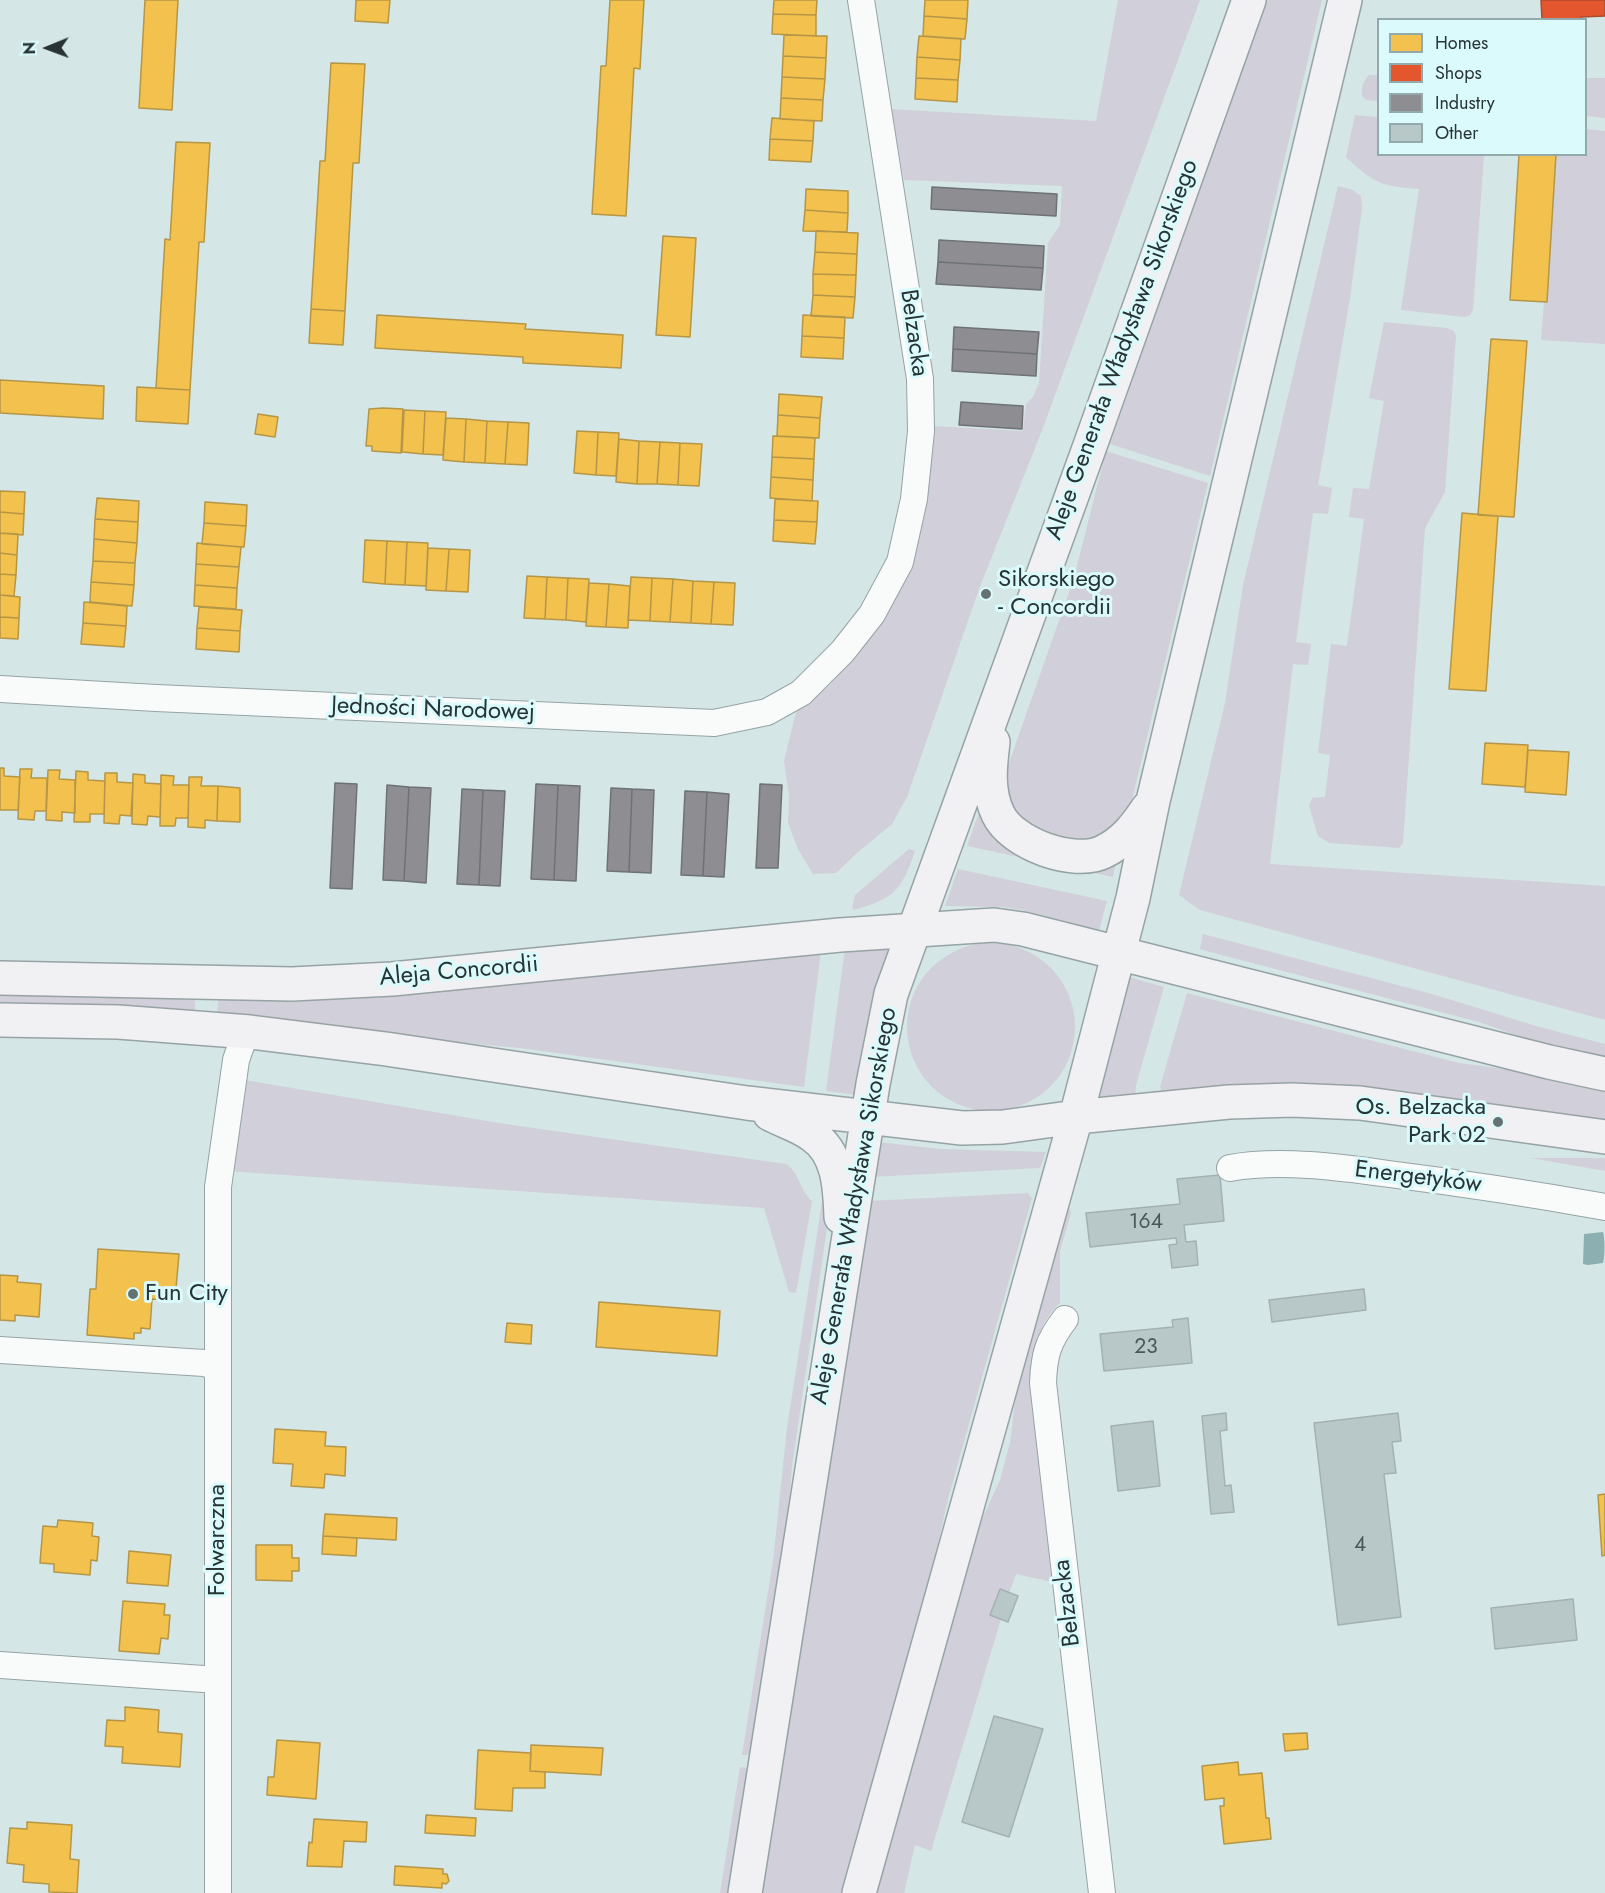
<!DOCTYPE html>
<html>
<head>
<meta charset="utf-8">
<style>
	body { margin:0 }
	#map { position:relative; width:1605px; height:1893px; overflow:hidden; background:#d5e6e6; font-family:Jost,sans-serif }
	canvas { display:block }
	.legend { position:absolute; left:1377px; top:18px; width:210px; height:138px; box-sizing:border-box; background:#dafafb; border:2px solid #92aaab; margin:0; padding:8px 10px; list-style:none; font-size:18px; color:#273334 }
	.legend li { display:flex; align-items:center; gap:12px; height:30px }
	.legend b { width:30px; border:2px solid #92aaab }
	.north { position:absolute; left:18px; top:18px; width:60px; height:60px; -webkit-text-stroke:4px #dafafb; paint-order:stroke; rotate:269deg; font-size:16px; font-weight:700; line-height:24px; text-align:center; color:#273334 }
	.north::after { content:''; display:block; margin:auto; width:21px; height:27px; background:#273334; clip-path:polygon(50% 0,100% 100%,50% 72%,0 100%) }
</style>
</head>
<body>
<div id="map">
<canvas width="1605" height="1893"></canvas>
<ul class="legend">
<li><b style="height:16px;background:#f2c14e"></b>Homes</li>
<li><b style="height:16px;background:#e4572e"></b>Shops</li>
<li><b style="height:16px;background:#8d8d92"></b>Industry</li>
<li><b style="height:16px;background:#b8c8c8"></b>Other</li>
</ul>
<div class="north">N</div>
</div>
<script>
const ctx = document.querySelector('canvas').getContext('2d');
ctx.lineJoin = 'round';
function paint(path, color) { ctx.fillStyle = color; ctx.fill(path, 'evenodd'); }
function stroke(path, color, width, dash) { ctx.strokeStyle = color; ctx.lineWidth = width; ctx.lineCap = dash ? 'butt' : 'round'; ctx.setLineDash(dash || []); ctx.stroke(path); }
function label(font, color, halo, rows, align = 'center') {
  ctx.font = font + ' Jost,sans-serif'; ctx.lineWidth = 6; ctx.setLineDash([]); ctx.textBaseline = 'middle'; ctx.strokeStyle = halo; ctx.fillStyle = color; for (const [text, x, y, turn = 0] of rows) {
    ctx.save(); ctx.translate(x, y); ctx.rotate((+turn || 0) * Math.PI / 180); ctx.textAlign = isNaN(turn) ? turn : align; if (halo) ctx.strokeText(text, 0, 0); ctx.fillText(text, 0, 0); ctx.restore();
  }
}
const green = new Path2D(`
	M1118 0H1200L1041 433 979 589 907 797 892 824 858 852 836 873 813 874 798 849 788 823 789 796 784 761 796 712 830 685 867 639 892 602 913 562 927 500 933 426 1023 431 1026 404 1033 397 1039 383 1048 243 1060 225 1062 186 904 180 891 109 1096 121Z
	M1267 0H1322L1210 476 1110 444Z
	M1369 75H1378V101L1366 100 1362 96C1361 87 1363 82 1369 75Z
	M1586 78H1605V118L1586 116Z
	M1355 115 1378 117V154L1484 155 1473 310 1470 315 1465 317 1401 310 1419 189C1382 186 1374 184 1346 157Z
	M1586 129 1605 131V344L1541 340 1556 155 1586 154Z
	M1338 186 1353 190 1361 196 1362 208 1350 298 1318 485 1332 488 1328 514 1313 513 1296 642 1311 644 1308 665 1293 664 1270 864 1605 886V1020L1200 910 1179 895 1225 703 1243 585Z
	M1384 322 1447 328 1454 331 1456 336 1445 492 1425 528 1403 843 1399 848 1329 843 1318 836 1309 806 1312 798 1325 797 1330 755 1318 753 1331 644 1347 646 1364 519 1349 517 1353 488 1369 489 1384 401 1369 398Z
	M1106 451 1208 483 1132 800 1122 825 1080 847 1016 822 1003 780 1074 578Z
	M984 799 996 829 1118 854 1113 877 967 846Z
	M909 849 915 851C901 891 895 898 854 910L852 908 855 895Z
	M958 869 1107 901 1099 930 1023 910 1003 907 945 906Z
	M1203 934 1432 994 1536 1026 1605 1044V1061L1552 1048 1479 1022 1210 952 1200 949Z
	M892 943 858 1095 826 1091 845 948Z
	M907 1027a84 84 0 1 1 168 0a84 84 0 1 1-168 0Z
	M821 951 804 1087 520 1048 354 1033 217 1016 219 994Z
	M1129 977 1164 987 1136 1085 1135 1098 1095 1103Z
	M0 991 195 995V1014L0 1007Z
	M1187 993 1459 1063 1542 1074 1605 1088V1128L1164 1094 1160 1087Z
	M239 1079 505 1124 786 1164C799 1172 800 1191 812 1201L796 1293 789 1292 764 1208 227 1171Z
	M878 1142 940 1149 1046 1152 1040 1168 871 1177Z
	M1531 1158H1605V1171Z
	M1028 1193 1032 1198 948 1499 921 1619 844 1893H758L868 1201Z
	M831 1201 792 1466 785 1553 756 1751 748 1755H742L773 1561 787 1428 822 1202Z
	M1068 1204 1071 1213 1060 1251V1303C1037 1323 1033 1355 1030 1384L1052 1582 1016 1574 1009 1593 1000 1590 990 1615 1001 1619 931 1851 915 1845 904 1893H871L974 1536 1000 1480 1010 1443 1016 1393Z
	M740 1767 746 1768 752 1774 733 1893H720Z`);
const water = new Path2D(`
	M1603 1232C1605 1239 1605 1255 1603 1263L1588 1265 1583 1264 1584 1234Z`);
const homes = new Path2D(`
	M145 0H178L172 110 139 108Z
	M356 0H390L388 23 355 21Z
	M610 0H644L640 69 634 68 626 216 592 214 601 66H606Z
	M774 0H817L816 15 773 14Z
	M925 0H968L967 19 924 16Z
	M773 14 816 15V36L772 34Z
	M924 16 967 19 965 39 923 36Z
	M784 35 827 36 826 58 783 56Z
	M919 36 961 39 960 60 917 57Z
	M783 56 826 58 825 79 782 77Z
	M917 57 960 60 958 80 916 78Z
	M331 63 365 64 359 163H353L345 311 311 309 320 161H325Z
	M782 77 825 79 823 100 781 98Z
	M916 78 958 80 957 102 915 99Z
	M781 98 823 100 822 121 780 119Z
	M772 118 814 121 813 141 770 139Z
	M770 139 813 141 811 162 769 160Z
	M176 142 210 143 204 242H199L190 390 156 388 165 239 170 240Z
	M1519 154H1556L1547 302 1510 300Z
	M806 189 848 191V213L805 210Z
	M805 210 848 213 847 232 803 231Z
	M816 231 858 233 857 254 815 252Z
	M663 236 696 238 690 337 656 335Z
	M815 252 857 254 856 275 813 274Z
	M813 274 856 275 855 297 813 295Z
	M813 295 855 297 853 318 811 316Z
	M311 309 345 311 343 345 309 343Z
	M377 315 526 324 525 329 623 335 621 368 523 363V357L375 348Z
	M803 315 845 317 844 338 802 336Z
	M802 336 844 338 843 359 801 357Z
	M1491 339 1527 341 1514 517 1478 515Z
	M0 380 104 386 103 419 0 413Z
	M137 387 190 390 188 424 136 421Z
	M779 394 822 397 820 418 778 415Z
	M383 408 403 409 401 453 372 451V446H366L369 409Z
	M404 410 425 411 423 454 402 452Z
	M425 411 446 412 443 455 423 454Z
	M258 414 278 417 275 437 255 434Z
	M778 415 820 418 819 438 777 436Z
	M446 418 466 419 464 462 443 460Z
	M466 419 487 421 485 463 464 462Z
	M487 421 508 422 505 464 485 463Z
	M508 422 529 423 527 465 505 464Z
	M577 431 598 432 596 475 574 473Z
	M598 432 619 433 616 476 596 475Z
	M773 436 815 438 814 459 772 457Z
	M619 439 639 441 637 484 616 482Z
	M639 441 660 442 657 484H637Z
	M660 442 680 443 678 485 657 484Z
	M680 443 702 444 699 486 678 485Z
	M772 457 814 459 813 480 771 477Z
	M771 477 813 480 812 501 770 498Z
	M0 491 25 492 24 514 0 512Z
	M97 498 139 501 138 522 95 519Z
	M775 499 818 501 817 522 774 520Z
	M205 502 247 505 246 526 204 523Z
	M0 512 24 514 23 535 0 533Z
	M1462 513 1498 516 1486 691 1449 689Z
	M95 519 138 522 137 543 94 539Z
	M774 520 817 522 815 544 773 541Z
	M204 523 246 526 244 547 202 544Z
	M0 533 18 534 17 555 0 553Z
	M94 539 137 543 135 563 93 561Z
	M365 540 387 541 385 584 363 582Z
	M387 541 407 542 405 585 385 584Z
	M407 542 428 543 426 586 405 585Z
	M197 543 241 547 239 567 196 564Z
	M428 548 449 549 446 591 426 590Z
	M449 549 470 550 468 592 446 591Z
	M0 553 17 555 16 575 0 574Z
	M93 561 135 563 134 585 91 582Z
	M196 564 239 567 237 588 195 585Z
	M0 574 16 575 14 596 0 595Z
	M527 576 547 577 545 619 524 618Z
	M547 577 568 578 566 620 545 619Z
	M631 577 652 578 650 621 628 620Z
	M568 578 589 579 586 622 566 620Z
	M652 578 673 579 670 622 650 621Z
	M673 579 693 581 691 623 670 622Z
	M693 581 714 582 711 624 691 623Z
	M91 582 134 585 132 606 90 602Z
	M714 582 735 583 733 625 711 624Z
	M589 583 609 584 606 627 586 626Z
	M609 584 630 586 628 628 606 627Z
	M195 585 237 588 236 609 194 606Z
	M0 595 20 597 19 618 0 617Z
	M84 602 127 606 126 626 83 623Z
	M199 607 242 610 240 631 197 628Z
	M0 617 19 618 18 639 0 638Z
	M83 623 126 626 124 647 81 644Z
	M197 628 240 631 239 652 196 649Z
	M1485 743 1528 745 1525 787 1482 784Z
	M1528 750 1569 752 1566 795 1525 792Z
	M0 768H4V776L20 777 18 810H0Z
	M20 769H32L31 778H47L46 811H35L34 820 18 819Z
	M48 770H60L59 779 75 780V813L62 812V821L46 820Z
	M76 771 88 772V780L105 781 104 814H90V822H74Z
	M105 773H117V782L133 783 131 816 120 815 119 824 104 823Z
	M133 774 145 775V783L161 784 160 817 148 816 147 825 132 824Z
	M161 775 174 776 173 785H189L188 818H176L175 826H160Z
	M189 777H202L201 786H218L217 821 205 820V828L188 827Z
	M218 786 240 788V822L217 821Z
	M98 1249 179 1254 175 1300 152 1299 150 1329 141 1328V1333H134V1339L87 1335 90 1289H96Z
	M0 1275 18 1276 17 1282 41 1284 39 1317 15 1315V1321L0 1320Z
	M599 1302 720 1311 717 1356 596 1347Z
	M507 1323 532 1325 531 1344 505 1342Z
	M275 1429 326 1432 325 1446 346 1447 345 1476 325 1474 324 1488 291 1486 293 1464 273 1463Z
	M1605 1494V1555L1602 1556 1598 1495Z
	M325 1514 397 1518 396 1540 323 1536Z
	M58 1520 93 1523 92 1536 99 1537 97 1561 91 1560 90 1575 54 1572V1564L40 1563 43 1526 57 1527Z
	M323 1536 357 1538 356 1556 322 1554Z
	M256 1545H292V1558H299V1571H292V1581L256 1580Z
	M129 1551 171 1555 168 1586 127 1583Z
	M123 1601 165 1604 164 1615H170L168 1639 161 1638 159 1654 119 1651Z
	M125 1707 159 1710 158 1732 182 1734 180 1767 122 1763 123 1747 105 1746 107 1720 125 1721Z
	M1307 1733 1308 1749 1285 1751 1283 1734Z
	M277 1740 320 1743 316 1799 267 1795 268 1777H274Z
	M531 1745 603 1748 601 1775 530 1771Z
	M478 1750 531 1753 530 1771 545 1772V1788H513L512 1811 475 1809Z
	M1238 1762 1239 1775 1262 1773 1266 1818H1269L1271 1839 1224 1844 1220 1806H1224V1798L1205 1800 1202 1766Z
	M426 1815 476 1818 475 1836 425 1833Z
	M314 1819 367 1822 366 1842 344 1841 342 1867 307 1866 309 1842 312 1843Z
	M27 1822 72 1825 70 1859 79 1860 77 1893 49 1892V1884L23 1882 24 1865 7 1863 10 1828 27 1829Z
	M395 1866 443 1869V1874H447L449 1881 446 1884 442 1883V1888L394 1885Z`);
const shops = new Path2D(`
	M1541 0H1605V16L1581 17V20H1542Z`);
const industry = new Path2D(`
	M932 187 1057 194 1056 216 931 209Z
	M939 240 1044 246 1043 268 938 262Z
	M938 262 1043 268 1041 290 936 284Z
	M954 327 1039 332 1037 354 953 349Z
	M953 349 1037 354 1036 376 952 371Z
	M961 402 1023 406 1022 429 959 425Z
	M335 783 357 784 352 889 330 888Z
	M536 784 558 785 554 880 531 879Z
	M760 784 782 785 778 868H756Z
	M387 785 409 787 404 881 383 880Z
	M558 785 580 786 576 881 554 880Z
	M409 787 431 788 426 883 404 881Z
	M611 788 632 789 629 872 607 871Z
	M462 789 483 790 479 885 457 884Z
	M632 789 654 790 651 873 629 872Z
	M483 790 505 791 500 886 479 885Z
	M685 791 707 792 703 876 681 875Z
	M707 792 729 794 724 877 703 876Z`);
const building = new Path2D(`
	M1220 1175 1224 1221 1184 1225 1186 1242 1196 1241 1198 1265 1172 1268 1169 1245 1177 1244 1176 1238 1090 1247 1086 1213 1180 1204 1177 1179Z
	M1364 1289 1366 1310 1272 1322 1269 1300Z
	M1188 1318 1192 1363 1104 1371 1100 1334 1173 1327 1172 1320Z
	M1226 1413 1227 1430 1220 1431 1225 1486 1231 1485 1234 1512 1211 1514 1202 1416Z
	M1398 1413 1401 1441 1392 1442 1396 1473 1384 1474 1401 1617 1338 1625 1314 1423Z
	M1153 1421 1160 1486 1118 1491 1111 1426Z
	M1000 1589 1018 1596 1008 1622 990 1615Z
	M1573 1599 1577 1640 1495 1649 1491 1608Z
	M994 1716 1043 1729 1009 1837 962 1822Z`);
const street = new Path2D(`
	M0 689 156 698 714 723 767 712 801 693 843 651 872 614 900 562 914 499 921 431 920 379 861 0
	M1230 1168C1278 1159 1340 1167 1389 1174 1461 1183 1533 1194 1605 1207
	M1065 1319C1048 1341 1044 1355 1043 1383L1102 1893
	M0 1350 204 1363 218 1367
	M0 1665 218 1680
	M218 1893V1187L236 1060 242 1043 250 1032`);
const secondary = new Path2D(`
	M993 742C990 766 987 791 998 814 1012 844 1074 866 1103 852 1124 842 1136 826 1148 808
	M0 978 292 984 392 979 840 935 994 925 1023 929 1549 1062 1605 1074
	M0 1020 118 1022 250 1032 386 1049 747 1103 962 1128 1003 1127 1076 1117 1229 1102 1292 1100 1360 1103 1605 1137
	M770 1114C783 1121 800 1126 812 1135 839 1153 840 1188 841 1217
	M745 1893 873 1084 891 994 1091 443 1249 0
	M859 1893 1076 1117 1133 898 1153 801 1345 0`);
const markers = [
	[986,594,6,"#647272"],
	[1498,1122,6,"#647272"],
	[133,1294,6,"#647272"]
];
const numberNames = [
	["164",1146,1223],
	["23",1146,1348],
	["4",1360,1546]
];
const streetNames = [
	["Belzacka",913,333,82],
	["Aleje Generała Władysława Sikorskiego",1123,350,-70],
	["Jedności Narodowej",433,710,2],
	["Aleja Concordii",459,972,-5],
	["Energetyków",1418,1178,7],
	["Aleje Generała Władysława Sikorskiego",855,1206,-80],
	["Folwarczna",218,1540,-90],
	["Belzacka",1068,1603,-97]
];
const poiNames = [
	["Sikorskiego",998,580],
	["- Concordii",998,608],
	["Os. Belzacka",1486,1108,"right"],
	["Park 02",1486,1136,"right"],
	["Fun City",145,1294]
];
paint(green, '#d1cfd9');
paint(water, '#8cb0b1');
paint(homes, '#f2c14e');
stroke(homes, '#b59646', 1.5);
paint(shops, '#e4572e');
stroke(shops, '#ab4c30', 1.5);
paint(industry, '#8d8d92');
stroke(industry, '#6e7276', 1.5);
paint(building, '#b8c8c8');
stroke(building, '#a4b1b1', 1.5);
stroke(street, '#96a3a4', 28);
stroke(secondary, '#96a3a4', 36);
stroke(street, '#f9fbfb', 26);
stroke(secondary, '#f1f1f4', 33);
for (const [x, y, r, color] of markers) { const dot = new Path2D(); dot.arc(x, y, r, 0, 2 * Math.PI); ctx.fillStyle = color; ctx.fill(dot); stroke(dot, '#dafafb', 2); }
label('21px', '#4b5859', null, numberNames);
label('24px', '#273334', '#dafafb', streetNames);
label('24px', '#273334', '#dafafb', poiNames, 'left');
</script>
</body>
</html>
